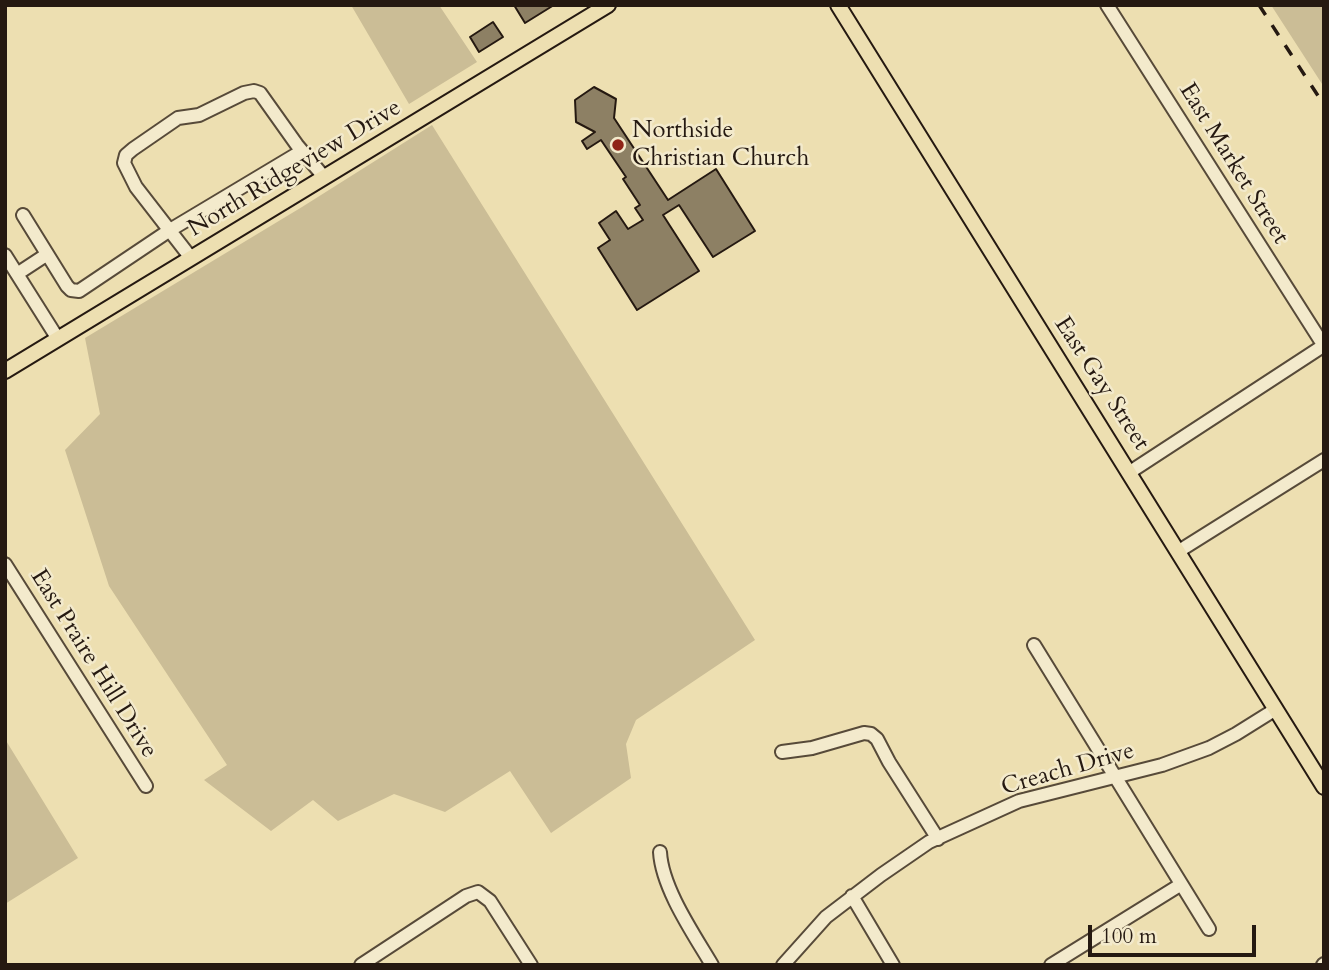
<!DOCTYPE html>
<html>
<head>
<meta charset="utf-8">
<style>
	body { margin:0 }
	#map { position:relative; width:1329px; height:970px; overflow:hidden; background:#eddfb1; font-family:Cardo,serif }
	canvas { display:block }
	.frame { position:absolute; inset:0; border:7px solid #251911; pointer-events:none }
	.scale { position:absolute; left:1088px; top:925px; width:168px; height:32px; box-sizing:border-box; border:4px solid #251911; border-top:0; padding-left:9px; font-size:21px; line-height:24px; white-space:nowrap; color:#251911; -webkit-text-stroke:5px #f3eacc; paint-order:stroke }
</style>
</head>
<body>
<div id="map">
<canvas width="1329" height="970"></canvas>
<div class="frame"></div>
<div class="scale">100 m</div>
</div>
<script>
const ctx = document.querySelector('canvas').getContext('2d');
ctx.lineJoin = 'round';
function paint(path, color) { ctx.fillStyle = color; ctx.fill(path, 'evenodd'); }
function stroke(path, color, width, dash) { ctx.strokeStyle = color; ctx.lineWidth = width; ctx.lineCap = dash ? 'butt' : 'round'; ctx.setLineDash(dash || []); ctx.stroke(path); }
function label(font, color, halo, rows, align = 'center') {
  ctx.font = font + ' Cardo,serif'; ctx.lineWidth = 5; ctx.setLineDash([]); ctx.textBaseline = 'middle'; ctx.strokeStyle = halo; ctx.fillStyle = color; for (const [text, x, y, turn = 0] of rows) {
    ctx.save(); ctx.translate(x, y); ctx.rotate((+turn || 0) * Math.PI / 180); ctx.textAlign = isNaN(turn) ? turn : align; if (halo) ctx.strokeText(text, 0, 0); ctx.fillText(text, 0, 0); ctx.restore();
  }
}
const green = new Path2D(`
	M351 5H439L477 62 409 104Z
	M1271 5H1324V87Z
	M432 125 755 640 636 720 626 744 631 778 551 833 510 771 445 812 394 794 338 821 313 800 271 831 204 780 227 765 109 586 65 450 100 414 85 338 302 207Z
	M5 739 78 858 5 904Z`);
const building = new Path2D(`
	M514 5H554L525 23Z
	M493 22 503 37 479 52 470 37Z
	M594 87 616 99 614 118 668 200 716 169 755 231 713 257 679 205 663 215 699 271 637 310 598 248 610 240 599 223 616 211 628 229 643 220 635 208 640 205 623 179 626 177 601 140 587 149 582 141 595 132 576 122 575 100Z`);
const minor = new Path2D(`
	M1107 5 1324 346
	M23 215 67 286 71 290 79 291 170 230 302 151
	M5 255 58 339
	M191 258 136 187 124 163 126 155 133 149 178 118 199 115 244 93 254 91 260 93 297 145 324 177
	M17 274 46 255
	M1130 472 1323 346
	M1179 551 1324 460
	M5 564 146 786
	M1034 645 1209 929
	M782 752 812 748 864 733 871 734 877 739 889 762 938 839
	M660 852C662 888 693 933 712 965
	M852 896 893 965
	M361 965 466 896 478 892 490 901 531 965
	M783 965 826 917 881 875 929 842 1019 801 1162 765 1209 748 1236 734 1276 709
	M1051 965 1180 885
	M1323 965 1324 964`);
const major = new Path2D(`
	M838 5 1324 787
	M5 371 608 5`);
const rail = new Path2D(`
	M1259 5 1324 105`);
const markers = [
	[618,145,7,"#8f2418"]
];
const poiNames = [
	["Northside",632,131],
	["Christian Church",632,159]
];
const streetNames = [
	["East Market Street",1233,164,58],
	["North Ridgeview Drive",295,169,-31],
	["East Gay Street",1101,384,57],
	["East Praire Hill Drive",93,664,58],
	["Creach Drive",1068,770,-16]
];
paint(green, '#cbbd96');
paint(building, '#8d8064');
stroke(building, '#251911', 2);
stroke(minor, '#574a39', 16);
stroke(major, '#251911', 18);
stroke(minor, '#f3eacc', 12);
stroke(major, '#eddfb1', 14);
stroke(rail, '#251911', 3.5, [12, 12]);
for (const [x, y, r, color] of markers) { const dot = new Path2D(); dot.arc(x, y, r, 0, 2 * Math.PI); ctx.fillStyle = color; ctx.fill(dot); stroke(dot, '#f3eacc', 2.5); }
label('24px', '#251911', '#f3eacc', poiNames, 'left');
label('24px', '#251911', '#f3eacc', streetNames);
</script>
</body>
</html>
